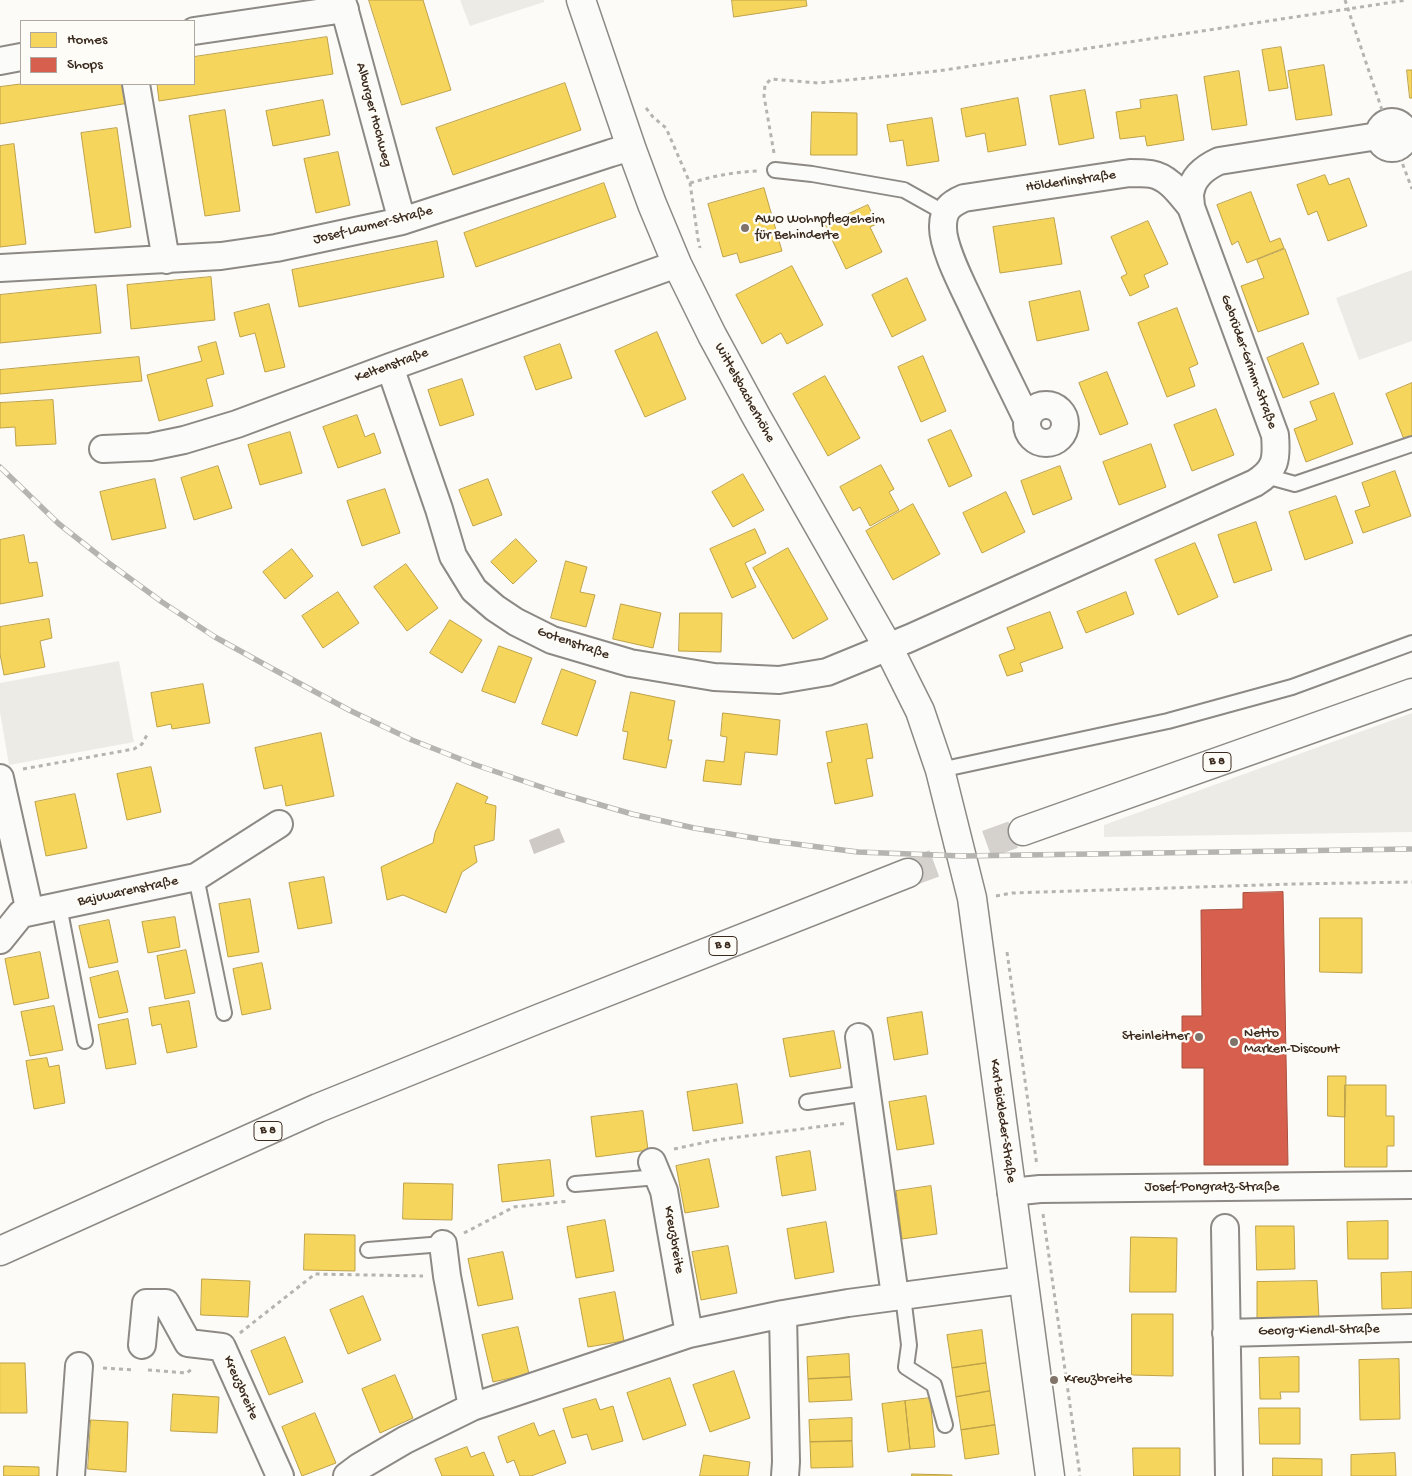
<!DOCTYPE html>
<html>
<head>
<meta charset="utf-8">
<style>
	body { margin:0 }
	#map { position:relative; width:1412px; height:1476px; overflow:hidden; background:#fcfbf8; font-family:"Gochi Hand",sans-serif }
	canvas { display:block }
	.legend { position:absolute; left:20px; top:20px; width:175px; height:65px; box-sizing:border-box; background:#fdfcf7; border:1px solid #afa8a0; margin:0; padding:6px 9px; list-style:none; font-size:15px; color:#3b2a1e }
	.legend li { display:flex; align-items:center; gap:10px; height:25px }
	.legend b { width:25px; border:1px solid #afa8a0 }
</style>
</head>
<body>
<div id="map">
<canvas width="1412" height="1476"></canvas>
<ul class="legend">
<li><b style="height:14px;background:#f6d55c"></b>Homes</li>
<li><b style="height:14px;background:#d6604d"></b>Shops</li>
</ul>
</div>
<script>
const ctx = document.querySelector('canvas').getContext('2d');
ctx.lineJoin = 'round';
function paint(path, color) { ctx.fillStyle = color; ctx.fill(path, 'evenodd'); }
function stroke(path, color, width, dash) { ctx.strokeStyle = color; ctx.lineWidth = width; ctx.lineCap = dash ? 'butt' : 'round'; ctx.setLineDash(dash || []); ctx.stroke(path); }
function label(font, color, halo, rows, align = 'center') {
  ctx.font = font + ' "Gochi Hand",sans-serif'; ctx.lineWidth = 5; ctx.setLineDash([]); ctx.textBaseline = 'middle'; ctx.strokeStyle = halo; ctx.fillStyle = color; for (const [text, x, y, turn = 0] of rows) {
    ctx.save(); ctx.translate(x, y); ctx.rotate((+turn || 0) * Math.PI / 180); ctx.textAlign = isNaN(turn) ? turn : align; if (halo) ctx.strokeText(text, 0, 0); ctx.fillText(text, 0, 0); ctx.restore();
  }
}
const green = new Path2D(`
	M460 0H544V2L470 26Z
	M1412 270V341L1359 360 1336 298Z
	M119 661 134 742 9 765 0 712V683Z
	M1412 713V832L1104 837V825Z`);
const water = new Path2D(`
	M559 828 565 842 534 854 529 840Z`);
const homes = new Path2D(`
	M369 0H423L451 90 402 105Z
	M732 0H806L807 6 734 17Z
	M327 37 333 74 159 101 157 84H194V57Z
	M1281 47 1288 88 1269 91 1262 50Z
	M1324 65 1332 115 1296 120 1288 71Z
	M1407 70H1412V98H1410Z
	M1239 71 1247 125 1212 130 1204 77Z
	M565 83 581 130 453 175 436 128Z
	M21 84H126L129 103 0 124V87Z
	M1085 90 1094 138 1059 145 1050 96Z
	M1177 95 1184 140 1147 146 1145 136 1120 139 1116 112 1141 108 1140 100Z
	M1018 98 1026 145 988 152 985 133 966 137 961 109Z
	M323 100 330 135 273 146 266 111Z
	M225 110 240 211 205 216 189 116Z
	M812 112 857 113V155H811Z
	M932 118 939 161 907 166 903 140 890 142 887 125Z
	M117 128 131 227 95 233 81 133Z
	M14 144 26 244 0 247V146Z
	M338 152 350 205 316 213 304 159Z
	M1325 175 1329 185 1349 178 1367 226 1328 241 1317 211 1308 215 1297 185Z
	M604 183 616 217 476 267 464 233Z
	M764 188 782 251 740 263 737 253 723 257 708 204Z
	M1251 192 1270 242 1280 238 1284 248 1247 263 1238 241 1232 245 1217 205Z
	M868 205 877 224 870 227 882 252 846 269 825 225Z
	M1054 218 1062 264 1000 273 993 227Z
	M1148 221 1168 264 1144 275 1149 287 1130 296 1121 277 1127 274 1111 237Z
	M437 241 444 277 299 307 292 270Z
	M1285 249 1309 314 1258 332 1241 286 1264 278 1257 260Z
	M792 266 823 325 787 344 781 333 762 344 736 295Z
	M211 277 215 320 131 329 127 285Z
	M907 278 926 320 892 337 872 295Z
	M96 285 101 333 0 343V295Z
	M1080 291 1089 330 1037 341 1029 302Z
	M269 304 285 367 265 372 255 333 240 337 234 313Z
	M1177 308 1198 364 1189 368 1195 386 1167 397 1138 323Z
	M657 332 686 399 645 417 615 351Z
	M216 342 224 374 206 379 213 406 159 421 147 375 202 361 198 347Z
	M1303 343 1319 384 1283 398 1267 358Z
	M560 344 572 378 536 390 524 357Z
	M923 356 946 411 921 422 898 367Z
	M139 357 142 381 0 394V370Z
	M1107 372 1128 424 1100 435 1079 383Z
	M825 376 860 438 828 456 793 394Z
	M462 379 474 415 440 426 428 390Z
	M1412 383V439L1405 442 1386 394Z
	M1334 393 1353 444 1306 462 1294 429 1317 420 1310 402Z
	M53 400 56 444 16 446 15 427 0 428V403Z
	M1216 409 1234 455 1192 471 1174 425Z
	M357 415 365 437 374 433 381 453 338 468 323 427Z
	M951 430 972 476 949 487 928 440Z
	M290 432 302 473 260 485 248 445Z
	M1151 444 1166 487 1119 505 1103 462Z
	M881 465 894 489 889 492 899 510 870 526 860 507 853 511 840 487Z
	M218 466 232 508 194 520 181 478Z
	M1060 466 1072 499 1033 515 1021 481Z
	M1395 471 1411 516 1363 533 1355 511 1370 506 1362 483Z
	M743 474 764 510 733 527 712 492Z
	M155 479 166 528 112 540 100 492Z
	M488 479 502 515 473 526 459 490Z
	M385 489 400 533 362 546 347 501Z
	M1006 492 1025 532 982 553 963 513Z
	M1336 496 1353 543 1305 560 1289 512Z
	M913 504 940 554 893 580 866 531Z
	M1256 522 1272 570 1234 583 1218 535Z
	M755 529 766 553 745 563 756 587 732 598 710 549Z
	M24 535 29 563 37 562 43 596 0 604V540Z
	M516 539 537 561 513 584 491 562Z
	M1195 543 1218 597 1178 615 1155 560Z
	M788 548 828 619 793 639 753 568Z
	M292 549 313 576 285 599 263 572Z
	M566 561 587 567 580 592 595 595 586 627 551 618Z
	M406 564 438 608 407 631 374 587Z
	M338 592 359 623 323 648 302 616Z
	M1126 592 1134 614 1086 633 1077 612Z
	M621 604 661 613 653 648 613 639Z
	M1050 612 1063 648 1020 663 1023 671 1007 676 999 655 1015 649 1007 628Z
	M680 613H722L721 652 679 651Z
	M49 619 52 638 40 641 45 667 4 675 0 654V627Z
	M450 620 482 640 462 673 430 653Z
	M499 646 532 658 515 703 482 691Z
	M562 669 596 681 577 736 542 724Z
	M203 684 210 723 172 729 171 724 157 727 151 693Z
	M631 692 675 701 668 740H672L666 768 623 759 628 732 623 731Z
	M723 713 780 720 777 755 745 752 741 785 703 781 706 760 724 762 727 737 721 736Z
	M867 724 873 758 866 759 873 796 835 804 827 763 832 762 826 732Z
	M321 733 334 796 286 806 282 785 264 789 255 748Z
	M151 767 161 812 127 820 117 774Z
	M457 783 488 797 485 803 496 806 494 840 474 846 477 862 462 872 446 913 403 895 387 900 381 867 433 843 435 833Z
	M75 794 87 848 46 856 35 802Z
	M324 877 332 923 298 929 289 883Z
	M250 899 259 952 228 957 219 904Z
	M175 917 180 947 148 953 142 922Z
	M1320 918H1362V973L1320 972Z
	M109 920 118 962 89 968 79 926Z
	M186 950 195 993 165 999 157 956Z
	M40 952 49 998 14 1005 5 959Z
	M262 963 271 1009 242 1015 233 969Z
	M118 971 128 1012 99 1018 90 978Z
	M189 1001 197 1047 167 1053 161 1024 152 1026 149 1008Z
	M54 1006 63 1050 30 1056 21 1012Z
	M922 1012 928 1054 894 1060 887 1018Z
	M128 1019 136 1064 106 1069 98 1025Z
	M834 1031 841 1068 790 1077 783 1039Z
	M47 1058 49 1067 59 1065 65 1103 34 1109 26 1061Z
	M1328 1076H1346L1345 1117 1328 1116Z
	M737 1084 743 1123 693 1131 687 1092Z
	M1345 1085H1386V1116H1394V1146H1387V1167H1345Z
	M926 1096 934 1144 897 1150 889 1102Z
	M643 1111 648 1150 596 1157 591 1117Z
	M810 1151 816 1190 782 1196 776 1157Z
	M709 1159 719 1207 685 1213 676 1166Z
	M550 1160 554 1196 502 1202 498 1165Z
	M404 1183 453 1184 452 1220 403 1219Z
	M931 1186 937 1234 902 1239 896 1191Z
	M605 1220 614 1271 576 1278 567 1227Z
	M1388 1221V1259H1348L1347 1222Z
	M826 1222 834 1272 795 1279 787 1229Z
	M1256 1226H1294L1295 1269 1257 1270Z
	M305 1234 355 1235V1271L304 1270Z
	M1131 1237 1177 1238 1176 1292H1130Z
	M728 1246 737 1293 701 1300 692 1252Z
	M503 1252 513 1299 478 1306 468 1259Z
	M1412 1272V1308L1382 1309 1381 1273Z
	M202 1279 250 1281 248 1317 201 1315Z
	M1317 1281 1319 1318 1257 1320V1282Z
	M615 1292 624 1341 588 1347 579 1299Z
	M363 1296 381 1340 348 1354 330 1310Z
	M1132 1314H1173V1376L1132 1375Z
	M518 1327 529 1374 493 1382 482 1335Z
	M982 1330 986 1363 952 1368 947 1335Z
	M285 1337 303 1382 269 1395 251 1351Z
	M849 1354 850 1377 808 1379 807 1357Z
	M1299 1357V1392H1280L1281 1399H1260L1259 1358Z
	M1399 1359 1400 1419 1360 1420 1359 1360Z
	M0 1363H25L27 1413H0Z
	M986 1363 990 1391 956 1397 952 1368Z
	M734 1371 750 1418 710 1432 693 1385Z
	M395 1375 413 1418 380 1433 362 1389Z
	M850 1377 852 1400 809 1402 808 1379Z
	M670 1378 686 1425 643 1440 627 1393Z
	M990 1391 995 1425 961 1430 956 1397Z
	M173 1394 219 1397 217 1433 171 1431Z
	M930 1398 935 1447 910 1449 905 1401Z
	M596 1399 600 1410 613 1406 623 1441 592 1450 587 1434 572 1438 563 1409Z
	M905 1401 910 1449 888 1452 882 1404Z
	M1259 1408H1300V1444H1260Z
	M315 1413 336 1463 302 1476 282 1427Z
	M852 1418V1441L810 1442 809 1420Z
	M91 1420 128 1422 126 1472 88 1469Z
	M534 1423 539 1436 554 1430 566 1463 531 1476H520L514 1460 507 1463 498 1437Z
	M995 1425 999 1454 965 1459 961 1430Z
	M852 1441 853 1467 811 1468 810 1442Z
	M467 1447 471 1457 484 1452 494 1476H442L435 1459Z
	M1133 1448H1180V1476H1134Z
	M1395 1453 1396 1476H1351V1455Z
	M704 1455 750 1462 748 1476H700Z
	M1273 1458 1322 1459V1476H1273Z
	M4 1466 39 1467V1476H4Z
	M912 1474 952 1475V1476H912Z`);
const shops = new Path2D(`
	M1283 892 1288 1165H1204V1068H1182V1016H1202L1201 910 1243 909V893Z`);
const primaryTunnel = new Path2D(`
	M908 873 1023 831`);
const path = new Path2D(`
	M1345 0 1383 113
	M646 108 653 117 666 128 690 183 698 239 700 248
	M1397 149 1412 189
	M774 153 764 96 765 85 771 79 818 83 938 71 1407 0
	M690 183C713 176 734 172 758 171
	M23 769 134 749 142 744 148 733
	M996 896 1012 893 1293 884 1412 882
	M1007 952 1037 1166
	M674 1149 716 1140 848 1123
	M1043 1214 1080 1476
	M464 1233 514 1207 569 1201
	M240 1333 315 1274 423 1276
	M103 1368 135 1370
	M148 1370 187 1373 193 1368`);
const service = new Path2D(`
	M775 170 812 174 904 190 945 213
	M1266 476 1295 484 1412 444
	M940 770 1168 721 1292 687 1412 643
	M196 877 224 1013
	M59 906 85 1041
	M807 1102 867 1093
	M575 1184 658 1177
	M368 1250 443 1244
	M903 1296 909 1345 906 1367 934 1385 945 1425`);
const minor = new Path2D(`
	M342 0 402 221
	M194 31 345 9
	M0 61 21 57
	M136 84 166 260
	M1379 135a13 13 0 1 1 26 0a13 13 0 1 1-26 0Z
	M0 268 221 256 276 248 402 221 611 153 631 147
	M390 367 439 509 453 556 474 590 495 608 516 622 552 640 630 663 714 677 779 680 827 672 910 638 1255 483C1276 470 1277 459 1275 435L1191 207C1191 202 1189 195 1191 190 1194 175 1206 167 1219 161L1378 136
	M1027 424a19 19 0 1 1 38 0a19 19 0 1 1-38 0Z
	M1027 419C1010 384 992 348 975 312 966 292 942 248 943 226 943 210 950 204 964 198L1130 173C1137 173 1144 173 1151 174 1169 177 1180 194 1191 207
	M103 449 150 447 184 440 237 424 390 367 677 264
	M0 778 30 912
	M0 940 21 914 196 877 279 824
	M859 1037 895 1296
	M652 1162 664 1191 689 1334
	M1011 1192 1040 1189 1412 1185
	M1225 1228 1229 1476
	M443 1244 447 1276 472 1407
	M783 1314 786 1462 785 1476
	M1226 1333 1412 1328
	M142 1345 146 1303H166L188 1343 222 1347 280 1476
	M71 1476 79 1366
	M347 1476 359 1467 405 1440 472 1407 689 1334 783 1314 848 1303 1023 1280`);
const tertiary = new Path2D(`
	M581 0 631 147 652 204 677 264 712 335 756 416 888 647 920 711 940 770 972 898 1050 1476`);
const primary = new Path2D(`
	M1023 831 1412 693
	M0 1251 318 1108 538 1019 908 873`);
const rail = new Path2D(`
	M0 467 59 524 106 561 162 602 215 637 271 668 349 710 412 740 473 764 556 792 632 814 694 828 772 841 858 852 962 856 1412 849`);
const markers = [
	[745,228,5,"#7f736a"],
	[1199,1037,5,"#7f736a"],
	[1234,1042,5,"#7f736a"],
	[1054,1380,5,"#7f736a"]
];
const shields = [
	[1217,762,28],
	[723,946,28],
	[268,1131,28]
];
const shieldNames = [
	["B 8",1217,762],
	["B 8",723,946],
	["B 8",268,1131]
];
const streetNames = [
	["Alburger Hochweg",373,115,75],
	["Hölderlinstraße",1071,182,-8],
	["Josef-Laumer-Straße",373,226,-14],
	["Gebrüder-Grimm-Straße",1248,362,70],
	["Keltenstraße",392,366,-20],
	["Wittelsbacherhöhe",744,393,61],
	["Gotenstraße",573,644,19],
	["Bajuwarenstraße",128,892,-12],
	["Karl-Bickleder-Straße",1002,1121,82],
	["Josef-Pongratz-Straße",1212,1188],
	["Kreuzbreite",673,1240,80],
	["Georg-Kiendl-Straße",1319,1331,-1],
	["Kreuzbreite",240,1388,66]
];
const poiNames = [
	["AWO Wohnpflegeheim",755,220],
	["für Behinderte",755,236],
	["Netto",1244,1034],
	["Marken-Discount",1244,1050],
	["Steinleitner",1189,1037,"right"],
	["Kreuzbreite",1064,1380]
];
paint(green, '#edebe6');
paint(water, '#cec9c4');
paint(homes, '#f6d55c');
stroke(homes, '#bea249', 1);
paint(shops, '#d6604d');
stroke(shops, '#a8503f', 1);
stroke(primaryTunnel, '#d5d1cc', 28, [28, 14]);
stroke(service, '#8d8985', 18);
stroke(minor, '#8d8985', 30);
stroke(tertiary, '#8d8985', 31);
stroke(primary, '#8d8985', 31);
stroke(path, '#b6b4b1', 3, [4, 4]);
stroke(service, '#fbfbf9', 14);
stroke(minor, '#fbfbf9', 26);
stroke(tertiary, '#fbfbf9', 28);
stroke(primary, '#fbfbf9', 28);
stroke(rail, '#b6b4b1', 5.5);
stroke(rail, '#fdfcf7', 4, [11]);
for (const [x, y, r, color] of markers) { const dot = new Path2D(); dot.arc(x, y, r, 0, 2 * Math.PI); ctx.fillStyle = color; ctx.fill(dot); stroke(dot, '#fdfcf7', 2); }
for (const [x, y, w] of shields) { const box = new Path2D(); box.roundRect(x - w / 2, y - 9.5, w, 19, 4); ctx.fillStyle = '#fdfcf7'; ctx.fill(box); stroke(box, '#3b2a1e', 1); }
label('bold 12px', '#3b2a1e', null, shieldNames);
label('14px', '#3b2a1e', '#fdfcf7', streetNames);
label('14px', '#3b2a1e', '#fdfcf7', poiNames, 'left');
</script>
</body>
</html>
